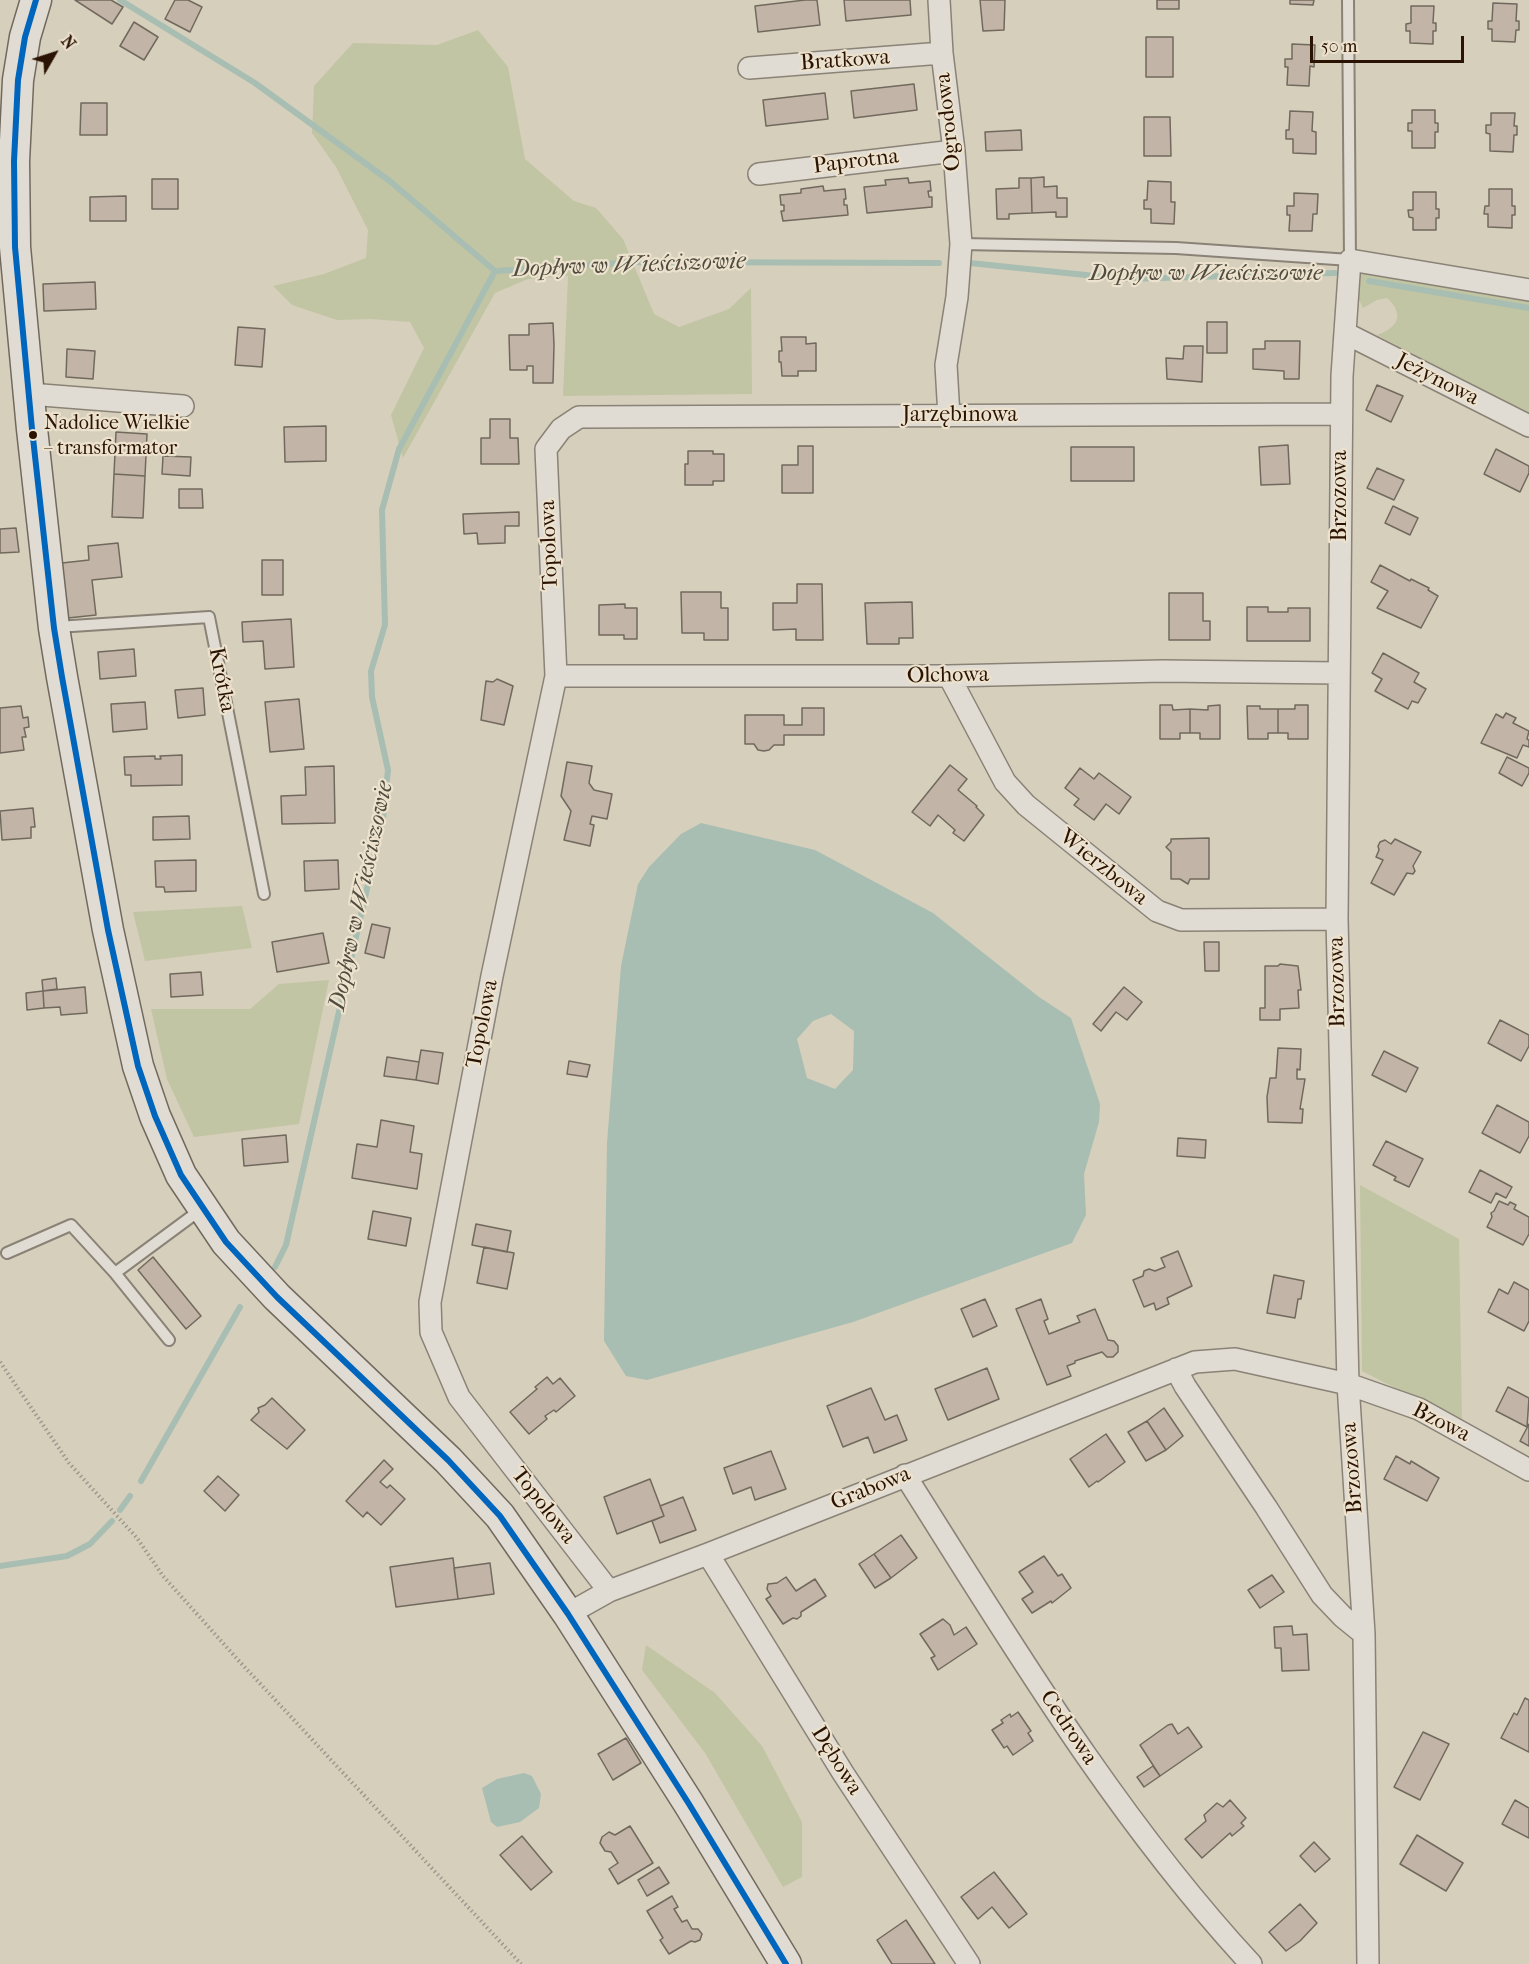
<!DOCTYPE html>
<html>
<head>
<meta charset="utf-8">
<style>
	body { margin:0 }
	#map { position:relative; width:1529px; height:1964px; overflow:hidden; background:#d6cfbc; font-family:"IM FELL French Canon",serif }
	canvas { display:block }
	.north { position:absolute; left:24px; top:24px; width:60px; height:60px; -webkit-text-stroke:4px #ece2cd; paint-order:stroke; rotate:51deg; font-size:16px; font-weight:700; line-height:24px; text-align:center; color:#2b1303 }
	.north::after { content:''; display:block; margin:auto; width:21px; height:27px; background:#2b1303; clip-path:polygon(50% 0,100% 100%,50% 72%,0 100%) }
	.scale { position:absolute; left:1310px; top:36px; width:154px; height:27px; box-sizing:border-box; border:3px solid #2b1303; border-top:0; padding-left:8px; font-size:18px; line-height:21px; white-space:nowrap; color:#2b1303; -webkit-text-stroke:4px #ece2cd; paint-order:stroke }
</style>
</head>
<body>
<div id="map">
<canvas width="1529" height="1964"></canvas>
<div class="north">N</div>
<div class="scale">50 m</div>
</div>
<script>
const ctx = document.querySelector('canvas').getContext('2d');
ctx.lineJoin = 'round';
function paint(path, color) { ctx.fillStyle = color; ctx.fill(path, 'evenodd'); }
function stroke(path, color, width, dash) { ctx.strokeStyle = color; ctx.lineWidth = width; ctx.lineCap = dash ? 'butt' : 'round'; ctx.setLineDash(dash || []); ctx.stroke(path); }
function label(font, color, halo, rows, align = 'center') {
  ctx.font = font + ' "IM FELL French Canon",serif'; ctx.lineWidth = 4.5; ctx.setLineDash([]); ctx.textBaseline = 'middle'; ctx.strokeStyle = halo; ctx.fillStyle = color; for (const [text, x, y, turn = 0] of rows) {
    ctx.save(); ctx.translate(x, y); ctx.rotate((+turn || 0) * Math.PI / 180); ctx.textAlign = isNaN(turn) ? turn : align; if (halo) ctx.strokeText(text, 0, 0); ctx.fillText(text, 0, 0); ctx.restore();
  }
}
const green = new Path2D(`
	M478 30 508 67 525 159 574 201 596 208 623 239 654 314 679 327 729 309 751 288 752 394 563 396 568 276 528 279 495 293 403 458 391 415 424 348 410 322 371 319 337 320 292 305 273 286 324 274 366 258 368 230 336 167 312 133 314 86 353 43 437 45Z
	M1359 271 1529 301V414L1377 335C1398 328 1405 314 1387 298L1377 300 1363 308 1359 300Z
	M242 906 252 948 145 961 133 912Z
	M329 980 299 1124 194 1137 167 1079 151 1009H250L279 984Z
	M1360 1185 1459 1239 1462 1422 1362 1371Z
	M646 1645 715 1693 762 1746 802 1822V1877L783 1887 705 1753 642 1670Z`);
const water = new Path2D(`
	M701 823 815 850 933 913 1039 997 1071 1018 1100 1104 1099 1122 1084 1174 1086 1215 1072 1243 853 1322 647 1380 626 1376 604 1341 607 1143 621 966 638 884 649 867 681 834ZM831 1014 854 1031 853 1070 835 1089 807 1078 797 1039 813 1021Z
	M524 1773 532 1776 541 1794 539 1808 520 1822 497 1827 491 1822 482 1788 497 1779Z`);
const stream = new Path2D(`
	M120 0 255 83 391 182 495 271
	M970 263 1124 279 1335 273
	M1369 281 1529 308
	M275 1267 286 1245 383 818 388 770 372 697 371 671 385 625 382 510 399 449 495 271 637 262 939 263
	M141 1481 240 1307
	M120 1510 130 1496
	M0 1566 67 1556 90 1544 112 1521`);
const building = new Path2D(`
	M75 0H111L123 7 112 24Z
	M175 0H188L202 7 190 32 165 19Z
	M805 0H817L820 25 758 32 755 6Z
	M844 0H910L911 15 846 21Z
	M980 0H1005L1004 30 983 31Z
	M1157 0H1179V9H1157Z
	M1290 0H1314L1313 5 1290 4Z
	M1493 3 1517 4 1516 21H1519V30H1516L1515 42 1492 41V29H1488V21H1492Z
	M1411 6H1434L1433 23H1436V31H1433V44L1410 43V31H1406V24L1411 23Z
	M134 22 158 37 144 60 120 46Z
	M1146 37H1173V77H1146Z
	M1292 44 1315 45 1314 67 1310 66 1309 86 1287 85 1288 67H1285V59H1292Z
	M914 84 917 110 854 118 851 91Z
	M825 93 828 119 766 126 763 100Z
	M81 103H107V135H80Z
	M1412 110H1435V123H1438V132H1435V148H1412V131H1408V123H1412Z
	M1290 111 1313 112 1312 131 1316 132V154L1293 153V139H1286V130H1289Z
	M1491 113H1515L1514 126H1517V135H1514L1513 152 1490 151V134L1486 133V125H1491Z
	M1144 117H1170L1171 156H1144Z
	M1021 130 1022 150 986 151 985 132Z
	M1044 177V187L1057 186V198H1067V217H1056V212L1032 213 1031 178Z
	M908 178 909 183 930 181 931 191H928L929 197H932V207L867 213 864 187 886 185 885 180Z
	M1019 178H1031L1032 213 1009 214V219H997L996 189 1019 188Z
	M152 179H178V209H152Z
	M1148 181 1171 182V202H1175L1174 224 1151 223V209H1144V200H1147Z
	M823 186 824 191 845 189 846 199H844V205H847L848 215 783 221 781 211H784V205H781L780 195 801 193V189Z
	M1489 189H1512V206H1515V215H1512V228L1488 227V214H1484L1485 206H1489Z
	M1413 192H1436V209H1439V218H1436V230H1413V218L1409 217 1408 210H1413Z
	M1294 193 1318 194 1317 214H1313L1312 231H1289L1290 215H1287V206H1294Z
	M126 196V221H90V197Z
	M95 282 96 309 44 311 43 284Z
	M1207 322H1227V353H1207Z
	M553 323 554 345 553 383H533V366H527V370H510L509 335H529V324Z
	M238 327 265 329 262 367 235 365Z
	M781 337H806V344L816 343V371H798V376H782L781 362H779V351H782Z
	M1265 341H1300L1299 379H1284V371L1253 369V349H1265Z
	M1184 346H1203L1202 382 1167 379 1166 358 1183 359Z
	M67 349 95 351 93 379 66 377Z
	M1377 385 1403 396 1391 422 1366 410Z
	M490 419H510V438H518L519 464H481V438H490Z
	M326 426V461L285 462 284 427Z
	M116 432 147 434 145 476 114 474Z
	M1288 445 1290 484 1261 485 1259 447Z
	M798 446H813V493H782V465H798Z
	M1071 447H1134V481H1071Z
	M1496 449 1529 466V473L1520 492 1484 474Z
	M688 451H713V454H724V481H713V485H685V464H688Z
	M163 456 191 457 190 476 162 474Z
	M1377 468 1404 480 1394 500 1367 488Z
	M114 474 145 476 143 518 112 517Z
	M179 489H202L203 508H179Z
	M1393 506 1418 518 1410 535 1385 523Z
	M519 512V526H505V543L478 544 477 533 464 534 463 514Z
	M16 528 19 552 0 553V529Z
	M118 543 122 577 92 580 96 615 68 618 62 563 89 560 88 546Z
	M262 560H283V595H262Z
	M1380 565 1410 581 1411 579 1429 588 1428 590 1438 596 1421 628 1377 608 1388 591 1371 582Z
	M797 584H822L823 640H796V629L773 630V603H797Z
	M681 592H721V608H728V640H704V633H682Z
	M1169 593H1203V621H1210V640H1169Z
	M912 602 913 638H899V644H867L865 603Z
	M625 604V608H637V639H624V635H599V605Z
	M1247 607H1268V612H1288V608H1310V641H1247Z
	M291 619 294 667 265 669 263 641 243 642 242 622Z
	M134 649 136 676 100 679 98 652Z
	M1383 653 1419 673 1414 682 1426 689 1418 703 1412 701 1408 709 1375 691 1382 679 1372 673Z
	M497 679 513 686 504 725 481 720 486 681 493 682Z
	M203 688 205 715 178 718 175 690Z
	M299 699 304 749 270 752 265 702Z
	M145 702 147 729 113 732 111 704Z
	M1160 705H1172L1173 710 1190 709V733H1180V739H1160Z
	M1220 705V739H1200V733H1190V709L1208 710V706Z
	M1295 705H1308V739H1288V733H1278V709H1295Z
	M21 706 23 718 28 717 29 727 24 728 26 737H22L24 750 0 753V708Z
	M1247 706H1260V709H1278V733H1268V739H1248Z
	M802 708H824V735H784V745H774L769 750 764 751 758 750 754 744H745V715H784V725H802Z
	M1506 713 1516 718 1513 723 1529 731 1527 739 1529 740V747L1523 745 1517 758 1481 743 1496 714 1503 718Z
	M182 755V785L131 786V775H125L124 757 155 756V759H161L160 756Z
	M1507 757 1529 768V773L1522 786 1499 773Z
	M567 762 592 766 589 783 594 790 612 794 607 819 592 816 590 824 594 825 590 846 564 840 571 811 561 796Z
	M950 765 967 779 958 790 977 806 976 807 984 815 964 841 953 833 955 830 938 815 930 826 912 812Z
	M334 766 335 823 282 824 281 796 306 795 305 767Z
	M1080 768 1094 779 1099 773 1131 797 1119 814 1106 804 1094 820 1074 805 1079 799 1065 788Z
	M33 808 35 827H31V838L2 840 0 811Z
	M189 816 190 839 153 840V817Z
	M1209 838V879H1190L1188 884 1180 879H1171V852L1166 847 1171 842V839Z
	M1395 839 1421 852 1413 866 1415 871 1413 874 1407 873 1394 895 1371 883 1383 860 1376 857 1379 850 1378 846 1380 842 1385 840 1391 844Z
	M196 860V891L165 892 164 887H156L155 861Z
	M338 860 339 889 305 891 304 861Z
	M372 924 390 928 384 958 365 953Z
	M323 933 329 963 277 972 272 942Z
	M1204 942H1219V971H1205Z
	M1280 964 1298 966 1301 990H1298L1299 1008 1280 1009V1020H1260V1008H1265V966H1278Z
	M201 972 203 995 171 997 170 974Z
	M56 978 57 989 43 991 42 980Z
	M85 987 87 1013 61 1015 60 1007 44 1008 43 991Z
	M1124 987 1142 1002 1127 1020 1116 1012 1101 1031 1093 1024Z
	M43 991 44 1008 27 1010 26 993Z
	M1500 1020 1529 1035V1046L1521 1061 1488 1043Z
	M1278 1048 1301 1049 1300 1070 1297 1069V1079H1305L1300 1109H1303L1302 1123 1268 1122 1267 1097 1270 1078H1276Z
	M421 1050 443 1053 438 1084 416 1080Z
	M1384 1051 1418 1068 1406 1092 1372 1075Z
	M387 1057 419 1062 416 1080 384 1076Z
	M569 1061 590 1065 587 1077 567 1074Z
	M1497 1105 1529 1122V1136L1520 1153 1482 1133Z
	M381 1120 414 1126 410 1152 422 1154 417 1189 352 1178 357 1144 377 1147Z
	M286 1135 288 1162 244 1166 242 1139Z
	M1178 1138 1206 1140 1205 1158 1177 1156Z
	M1386 1141 1423 1159 1409 1187 1394 1180 1396 1177 1373 1165Z
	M1480 1170 1512 1187 1506 1198 1496 1193 1491 1203 1469 1192Z
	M1499 1201 1508 1205 1510 1202 1516 1205 1514 1209 1529 1217V1234L1523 1245 1487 1227 1492 1217 1491 1213 1494 1211Z
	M373 1211 411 1218 406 1246 368 1239Z
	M476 1224 511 1231 507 1252 472 1245Z
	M484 1247 514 1253 507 1289 477 1283Z
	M1178 1251 1192 1286 1167 1298 1169 1304 1156 1310 1154 1303 1144 1307 1133 1280 1143 1276 1144 1271 1149 1269 1155 1271 1165 1267 1161 1258Z
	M153 1257 201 1316 186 1329 138 1270Z
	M1274 1275 1304 1281 1301 1299H1298L1295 1318 1267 1313Z
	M1514 1282 1529 1290V1321L1524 1331 1488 1312 1499 1289 1508 1294Z
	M985 1299 997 1326 973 1337 961 1309Z
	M1041 1299 1048 1319 1044 1321 1049 1334 1080 1322 1077 1316 1095 1309 1108 1340 1114 1341 1118 1346V1352L1113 1357H1107L1102 1352 1075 1361V1363L1067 1366 1071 1376 1047 1385 1016 1309Z
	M987 1368 999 1399 948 1420 935 1389Z
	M547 1377 553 1384 560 1378 575 1396 556 1412 554 1410 545 1416 547 1419 529 1434 510 1412 537 1389 535 1387Z
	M1508 1387 1529 1398 1527 1427 1496 1411Z
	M871 1388 885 1420 897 1415 907 1440 874 1453 868 1437 843 1447 827 1406Z
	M272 1398 305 1430 287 1449 251 1420 259 1412 258 1408 265 1405Z
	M1164 1408 1183 1436 1166 1450 1147 1421Z
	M1147 1421 1166 1450 1146 1461 1128 1432Z
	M1529 1424V1446L1520 1441Z
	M1106 1434 1125 1462 1098 1482 1097 1481 1089 1487 1070 1459Z
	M771 1451 786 1489 755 1500 751 1487 733 1494 724 1468Z
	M1396 1456 1410 1464 1411 1461 1439 1478 1427 1501 1384 1479Z
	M384 1460 393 1469 380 1482 387 1488 390 1485 405 1499 381 1525 367 1512 363 1517 346 1501Z
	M218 1476 239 1495 225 1511 204 1491Z
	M650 1479 664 1516 617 1534 604 1497Z
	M683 1497 696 1530 660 1543 652 1521 664 1516 660 1506Z
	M901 1535 917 1558 891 1578 874 1554Z
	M874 1554 891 1578 875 1588 859 1564Z
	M1044 1556 1058 1576 1062 1574 1071 1588 1052 1603 1051 1601 1032 1613 1022 1599 1033 1592 1019 1572Z
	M453 1558 458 1599 396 1607 390 1567Z
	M490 1563 494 1594 458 1599 454 1568Z
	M1272 1575 1284 1592 1260 1608 1248 1590Z
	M786 1577 796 1591 815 1579 826 1596 801 1612V1616L797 1619 793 1618 783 1624 766 1599 771 1596 767 1589 768 1584 777 1583Z
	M943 1619 950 1625 954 1635 966 1627 977 1644 938 1670 931 1658 935 1656 920 1634Z
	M1292 1626 1293 1635 1307 1634 1309 1670 1282 1671 1281 1648H1275L1274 1627Z
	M1525 1698 1529 1700V1752L1501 1738 1514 1713 1517 1715Z
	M1018 1712 1031 1731 1028 1733 1033 1741 1013 1755 1007 1746 1004 1748 992 1730 1003 1723 1001 1720 1010 1714 1011 1717Z
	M1172 1724 1178 1734 1188 1727 1202 1747 1160 1776 1140 1745 1168 1725Z
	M1423 1732 1449 1744 1420 1800 1394 1787Z
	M626 1738 641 1763 613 1780 598 1754Z
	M1153 1766 1160 1776 1144 1787 1137 1777Z
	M1230 1800 1246 1818 1241 1823 1244 1826 1232 1836 1230 1833 1202 1858 1185 1839 1206 1821 1204 1815 1217 1803 1223 1807Z
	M1515 1800 1529 1808V1838L1502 1824Z
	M630 1826 653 1863 618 1884 609 1869 618 1863 611 1852 605 1851 600 1843 602 1837 609 1832 615 1835Z
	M1417 1835 1463 1863 1446 1891 1400 1864Z
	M522 1836 552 1872 531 1890 500 1855Z
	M1314 1842 1330 1859 1315 1872 1300 1856Z
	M659 1867 669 1883 647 1896 638 1880Z
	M994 1872 1027 1914 1009 1928 992 1907 978 1919 961 1897Z
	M672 1896 678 1907 674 1909 682 1922 687 1920 692 1929H698L702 1934 700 1940 695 1942 691 1941 669 1954 660 1940 663 1938 647 1911Z
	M1300 1904 1317 1923 1300 1941 1286 1951 1269 1932Z
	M906 1920 935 1964H892L877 1940Z`);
const path = new Path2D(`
	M0 1362 69 1463 137 1538 163 1576 239 1661 521 1964`);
const lane = new Path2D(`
	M961 244 1176 248 1350 260 1348 0
	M57 627 209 617 264 894
	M7 1253 71 1225 115 1273 203 1208
	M115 1273 169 1340`);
const street = new Path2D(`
	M939 0 942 53 954 151 961 244 957 297 946 365 949 416
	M749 68 942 53
	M759 174 954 151
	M1345 333 1529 426
	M29 394 183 406
	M556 676H949L1162 671 1339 673
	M949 676 1005 782 1026 805 1157 911 1181 920 1337 919
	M1176 1369 1185 1386 1266 1507 1322 1595 1343 1617 1364 1634
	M905 1475C1012 1644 1115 1817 1251 1964
	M708 1554 843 1773 969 1964
	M609 1591 459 1397 431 1332 430 1302 492 976 556 676 546 449 561 429 579 417 1341 414
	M568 1614 609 1591 708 1554 1195 1362 1235 1359 1348 1384 1419 1409 1529 1470
	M1368 1964 1364 1634 1348 1384 1337 919 1342 376 1350 260 1529 290`);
const secondary = new Path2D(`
	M36 0 25 37 18 80 14 161 15 247 32 429 54 628 62 677 108 930 138 1066 155 1116 181 1175 226 1242 277 1297 448 1460 500 1516 568 1614 689 1804 786 1964`);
const bus1 = new Path2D(`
	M36 0 25 37 18 80 14 161 15 247 32 429 54 628 62 677 108 930 138 1066 155 1116 181 1175 226 1242 277 1297 448 1460 500 1516 568 1614 689 1804 786 1964`);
const markers = [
	[33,435,5,"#2b1303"]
];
const busNames = [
	["Nadolice Wielkie",44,424],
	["– transformator",44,449]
];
const streetNames = [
	["Bratkowa",845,61,-4],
	["Ogrodowa",949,122,-96],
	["Paprotna",856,162,-7],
	["Jeżynowa",1437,380,27],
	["Jarzębinowa",960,416],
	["Brzozowa",1341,496,-90],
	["Topolowa",550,545,-92],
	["Olchowa",948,676,-1],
	["Krótka",221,680,79],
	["Wierzbowa",1103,868,39],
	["Brzozowa",1338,982,-91],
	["Topolowa",483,1024,-79],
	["Bzowa",1441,1423,27],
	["Brzozowa",1353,1468,-94],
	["Grabowa",871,1489,-22],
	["Topolowa",543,1506,52],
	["Cedrowa",1068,1728,56],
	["Dębowa",836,1761,58]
];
const waterNames = [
	["Dopływ w Wieściszowie",629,266,-2],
	["Dopływ w Wieściszowie",1206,274],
	["Dopływ w Wieściszowie",362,896,-78]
];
paint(green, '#c1c5a3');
paint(water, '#a8beb2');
stroke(stream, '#a8beb2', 6);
paint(building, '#c2b4a7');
stroke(building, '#71695d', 1.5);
stroke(lane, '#8a8276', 14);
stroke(street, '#8a8276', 24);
stroke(secondary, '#71695d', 33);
stroke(path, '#9e988f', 4, [1.5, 3]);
stroke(lane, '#e0dcd3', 10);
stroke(street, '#e0dcd3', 21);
stroke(secondary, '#e0dcd3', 30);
stroke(bus1, '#0065bd', 6);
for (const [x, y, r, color] of markers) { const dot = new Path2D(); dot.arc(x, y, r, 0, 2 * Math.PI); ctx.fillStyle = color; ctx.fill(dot); stroke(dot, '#ece2cd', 2); }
label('20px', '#2b1303', '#ece2cd', busNames, 'left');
label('22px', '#2b1303', '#ece2cd', streetNames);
label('italic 24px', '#504c3f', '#ece2cd', waterNames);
</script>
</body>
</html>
